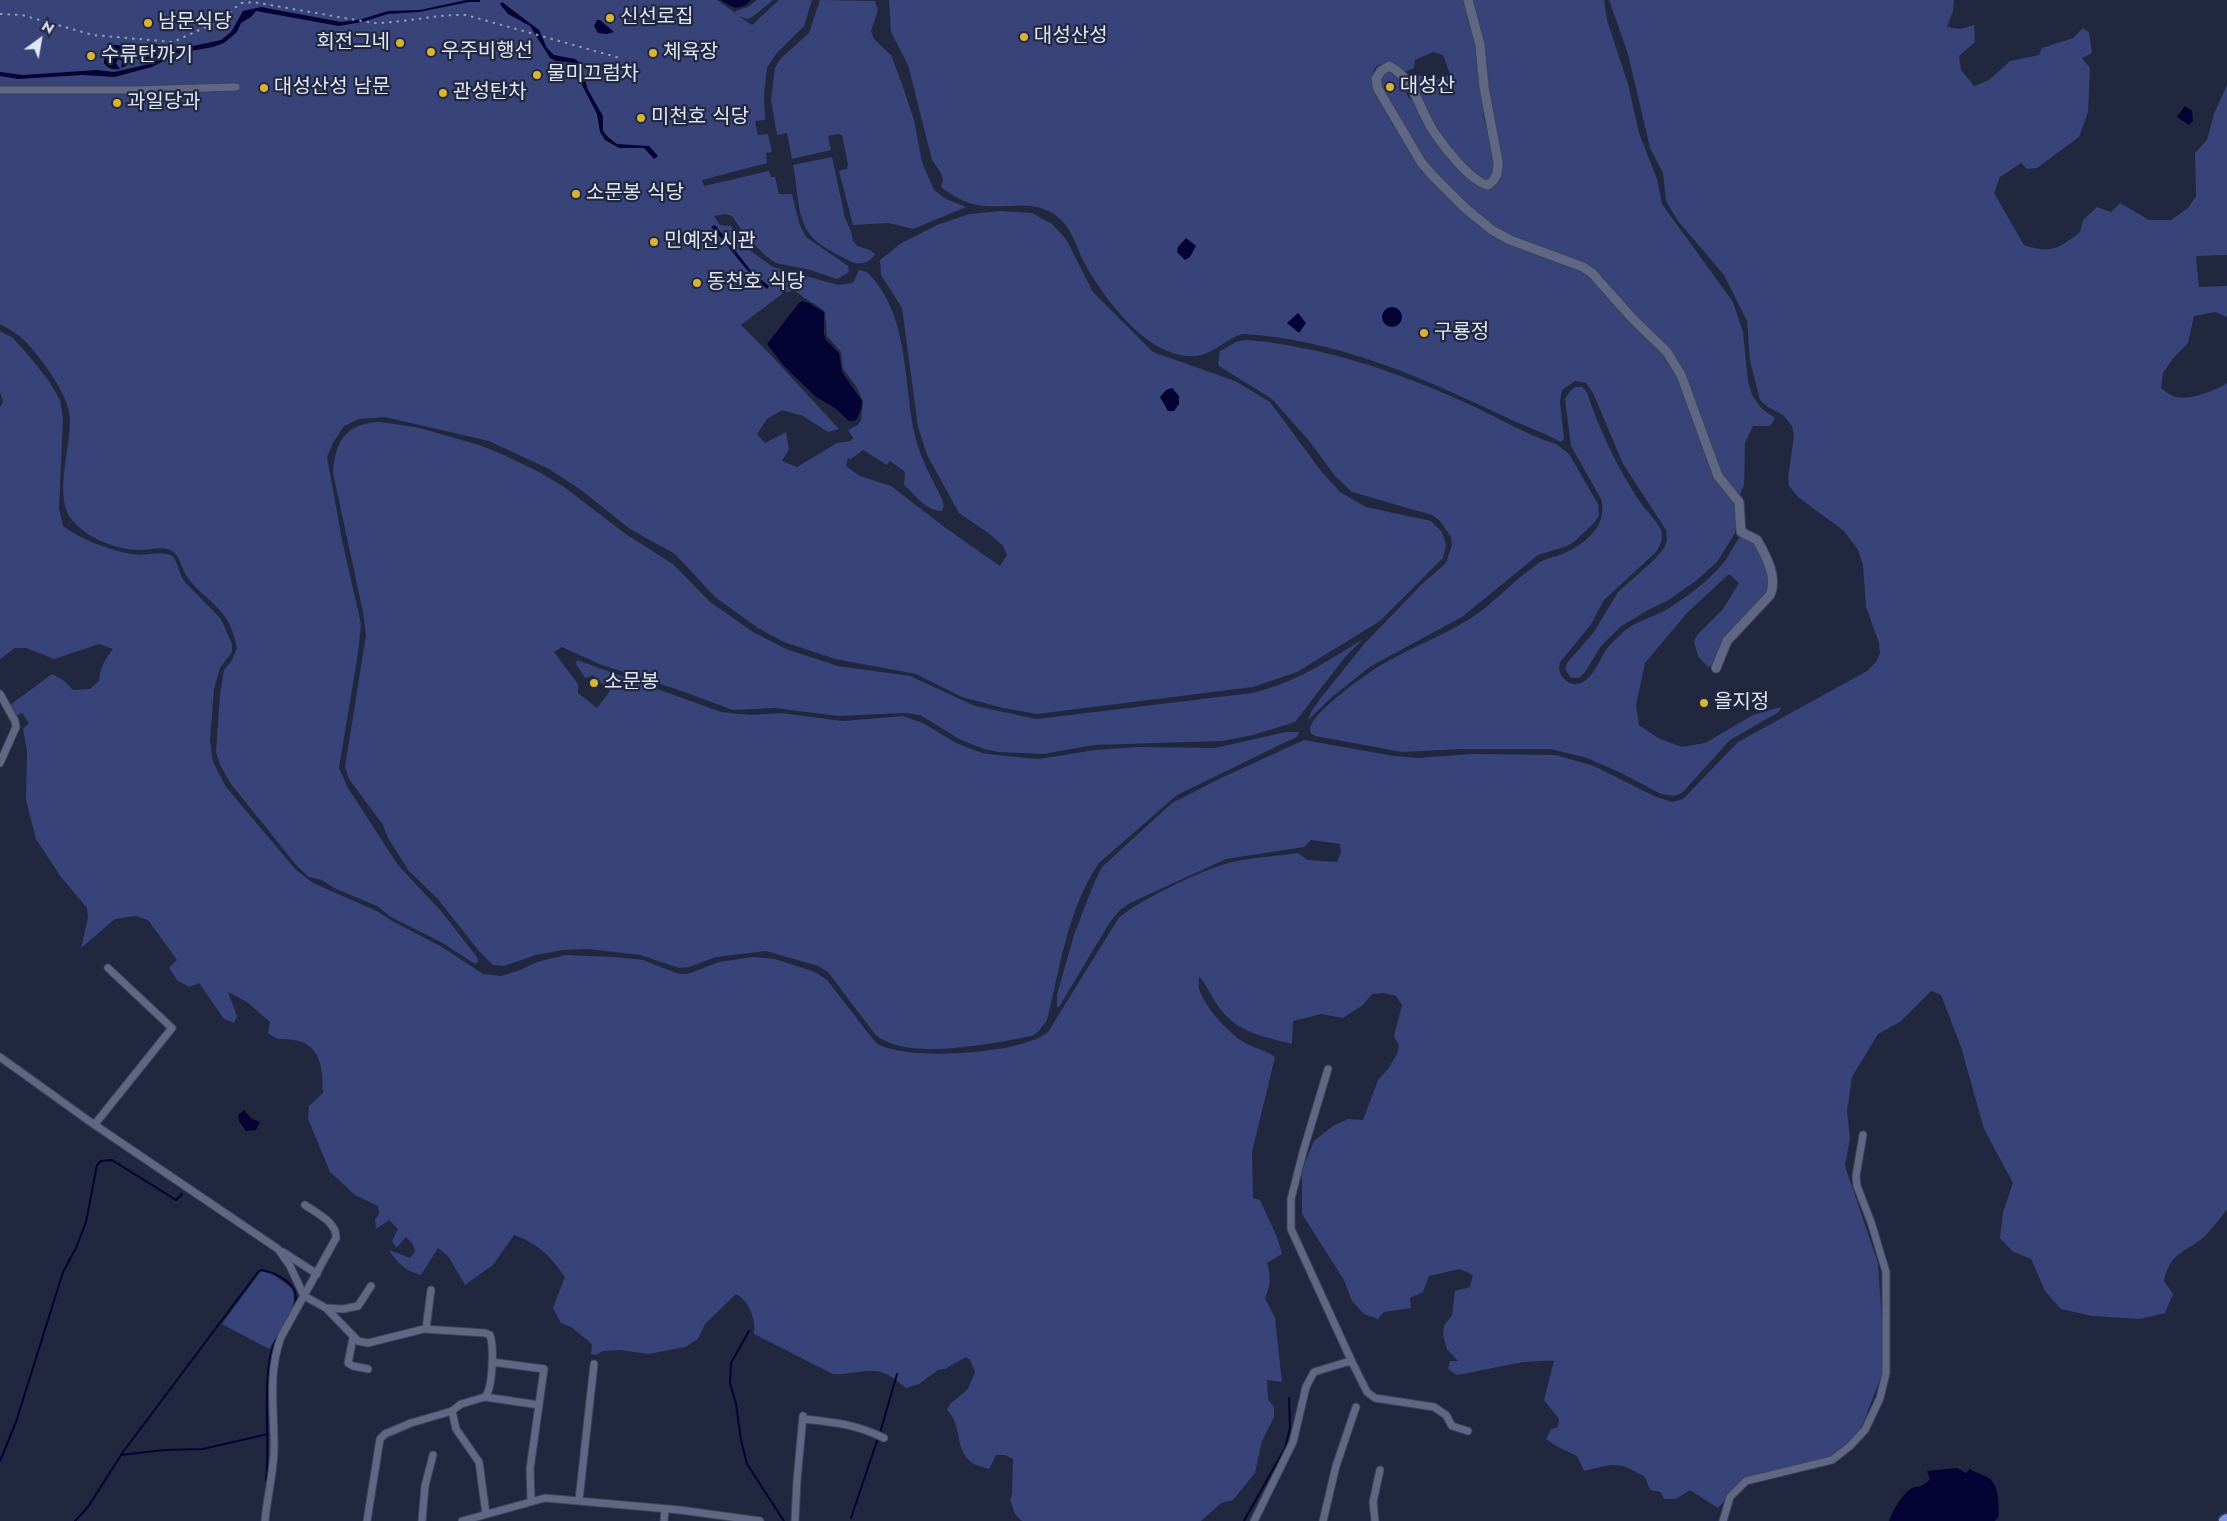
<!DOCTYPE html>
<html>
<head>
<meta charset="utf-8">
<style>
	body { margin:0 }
	#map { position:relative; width:2227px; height:1521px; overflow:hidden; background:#21273f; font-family:Jost,sans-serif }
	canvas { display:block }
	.north { position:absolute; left:15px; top:15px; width:50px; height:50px; -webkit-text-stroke:4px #21273f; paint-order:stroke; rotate:32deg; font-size:14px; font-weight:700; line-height:20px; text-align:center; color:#e1e6f7 }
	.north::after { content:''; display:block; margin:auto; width:18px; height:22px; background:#e1e6f7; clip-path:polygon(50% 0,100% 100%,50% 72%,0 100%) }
</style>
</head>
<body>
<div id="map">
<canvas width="2227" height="1521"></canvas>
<div class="north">N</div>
</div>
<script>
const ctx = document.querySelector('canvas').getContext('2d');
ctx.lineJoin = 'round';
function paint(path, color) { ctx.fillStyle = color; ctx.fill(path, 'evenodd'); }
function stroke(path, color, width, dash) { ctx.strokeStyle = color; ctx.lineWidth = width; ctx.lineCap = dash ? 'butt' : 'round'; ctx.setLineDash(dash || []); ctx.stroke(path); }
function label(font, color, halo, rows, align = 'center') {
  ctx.font = font + ' Jost,"Noto Sans KR",sans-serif'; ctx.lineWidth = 4.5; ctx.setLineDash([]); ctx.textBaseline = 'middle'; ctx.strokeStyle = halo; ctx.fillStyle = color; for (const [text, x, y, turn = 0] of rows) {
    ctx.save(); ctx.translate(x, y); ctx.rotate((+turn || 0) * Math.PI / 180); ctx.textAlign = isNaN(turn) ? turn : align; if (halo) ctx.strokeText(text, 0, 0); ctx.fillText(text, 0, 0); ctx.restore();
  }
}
const green = new Path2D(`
	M0 0H717L737 14 735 11 748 7 757 0H773L751 18 747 19 739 16 752 25 779 0H812L804 26 776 54 767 68 764 95 765 120 755 121 758 135 768 134 772 152 766 153 767 163 702 180 704 186 769 171 771 177H775L779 194H792L799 223 806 237 848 266 849 272 837 279 810 270 776 263 767 257 744 234 732 216 725 214 714 216 720 225 731 226 748 249 773 267 838 285 853 283 859 270 867 272C909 314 903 377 914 431 919 456 931 477 942 499L944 506 942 511C925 511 916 495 904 485L905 472 890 461 887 465 863 450 851 459 848 458 846 466 860 476 891 486 947 529 1000 566 1007 555 1003 546 991 535 959 513 927 455 918 427 902 308 881 275 880 260 900 244 937 225 969 214 1000 211 1032 213 1052 224 1066 239 1093 292 1153 352 1235 381 1270 402 1321 471 1340 492 1366 507 1431 521 1442 532 1446 545 1443 558 1380 621 1297 672 1253 687 1037 714 1003 708 962 697 916 674 835 659 784 642 758 628 715 597 675 554 630 529 581 490 549 469 489 441 385 417 359 419 344 426 333 443 327 457 342 540 361 624 358 653 339 768 348 788 398 865 441 911 477 957 478 962 475 964 441 942 391 917 377 906 334 888 322 880 309 877 297 866 231 784 220 765 216 752 220 695 224 670 232 660 237 648C235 638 231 625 225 617 214 601 196 591 186 575 181 567 180 554 170 550 160 546 150 550 140 550 116 550 87 538 72 520 53 497 71 447 70 419 69 395 42 359 25 341 18 334 9 329 0 324ZM784 290 785 292 795 291C806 301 815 302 825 312L827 336 841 352 843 369 856 386 863 401 861 420 858 425 848 430 853 438 851 441 837 443 797 467 782 461 789 449 786 432 765 443 757 434 767 419 782 410 803 416 828 432 839 429 768 352 741 325 782 294Z
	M820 0 875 1 878 10 871 31 874 39 891 55 902 84 914 120 922 162 934 190 946 199 966 207 913 229 889 223 853 225 839 171 847 169 848 165 842 135 838 134 828 136 831 150 792 159 787 133 777 135 771 99 775 68 780 59 809 33Z
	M889 0H1465L1475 37 1484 119 1496 164 1491 179 1485 181C1459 162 1420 109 1414 78L1418 75 1436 80 1450 74 1443 55 1433 52 1415 60 1414 68 1405 72C1394 64 1370 57 1373 80 1376 104 1412 156 1428 175 1438 187 1454 197 1466 207 1479 219 1494 235 1510 244 1537 258 1569 260 1593 279L1668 358 1676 374 1714 473 1735 503 1737 510 1735 533 1717 562 1697 580 1667 601 1648 610 1620 627 1601 646 1585 672 1579 678H1571L1565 669 1567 663 1594 632 1618 592 1654 560 1664 548 1667 540 1666 530 1623 464 1593 393 1586 383 1575 381 1562 390 1560 402 1564 439 1561 442C1543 432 1522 425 1503 416 1422 377 1334 339 1243 334 1226 338 1213 355 1195 356 1149 359 1107 302 1086 266 1076 248 1073 227 1055 215 1031 198 1004 210 978 205 964 203 951 195 941 187L943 180 941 173 932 160 908 65 891 32Z
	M1472 0H1604L1607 20 1628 84 1639 133 1657 179 1662 204 1733 302 1743 332 1748 381 1752 395 1761 408 1775 418 1770 426H1753L1745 443 1744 485 1739 497 1726 482 1718 467 1679 367 1594 272 1494 228 1467 205 1423 161 1379 84 1384 72 1391 71 1399 75 1408 97 1417 104 1431 132 1487 189 1496 186 1501 170Z
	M1609 0H1954L1953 11 1947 27 1960 29 1974 25 1975 42 1959 56 1961 70 1974 86 1989 80 2010 61 2039 55 2042 48 2073 38 2083 28 2089 32 2092 53 2082 58 2090 68 2088 112 2079 137 2037 168 2027 169 2021 163 2000 177 1994 193 2024 245C2050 254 2059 249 2080 232L2083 220 2097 207 2111 212 2120 203 2149 220H2171L2188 208 2196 196 2195 153 2207 140 2214 114 2227 85V255L2196 256 2199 287 2227 286V317L2215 312 2194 316 2188 343 2174 357 2163 373 2161 388C2164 390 2167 393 2171 395 2185 403 2215 391 2227 383V1210C2219 1218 2213 1229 2204 1237 2185 1253 2170 1252 2164 1281L2173 1294 2165 1313 2140 1319 2092 1316 2061 1309 2045 1291 2031 1259 2012 1251 2000 1238 2003 1212 2013 1183 1984 1129 1961 1047 1941 995 1931 991 1900 1022 1878 1034 1852 1077 1847 1111 1850 1138 1845 1166 1878 1263 1884 1352 1882 1374 1864 1421 1856 1437 1839 1452 1828 1458 1745 1478 1718 1508 1690 1490 1676 1499H1664L1661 1492 1650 1490 1645 1477C1616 1460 1615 1464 1584 1471L1577 1456 1558 1447 1546 1439 1551 1429 1558 1427 1559 1419 1544 1400 1554 1361C1520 1359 1490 1370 1457 1375L1448 1369 1450 1361H1458L1447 1349 1443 1335 1444 1326 1452 1315 1455 1291 1470 1287 1473 1275 1460 1269 1429 1276 1423 1292 1410 1298 1411 1308 1384 1312 1378 1319 1364 1314 1352 1301 1344 1280 1302 1214V1170L1314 1141 1333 1126 1348 1119 1363 1120 1378 1080 1388 1069 1397 1054 1399 1046 1394 1036 1402 1005 1396 996 1384 993 1372 994 1363 1005 1343 1018 1321 1014 1293 1021 1292 1044C1262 1036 1237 1033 1218 1006 1211 996 1206 984 1199 976 1199 980 1198 984 1199 988 1203 1006 1231 1036 1247 1044 1257 1049 1266 1050 1275 1057L1252 1152 1253 1198 1260 1200 1277 1237 1282 1254 1267 1263C1271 1276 1271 1285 1265 1298L1275 1318 1282 1382 1267 1380 1268 1399 1274 1407V1417L1262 1441 1255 1473 1233 1500 1221 1503 1201 1521H1022L1015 1514 1010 1499 1012 1494 1013 1459 1005 1455H996L989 1469C984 1467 976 1466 971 1462 954 1448 962 1424 947 1410L950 1404 968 1389 975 1372 970 1360 966 1357 945 1369 938 1370 919 1384 906 1388C888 1373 881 1368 858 1372 849 1373 842 1375 833 1374L754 1334C756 1319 749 1301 736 1294L705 1324 698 1339 685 1347 648 1354 620 1350 603 1351 596 1355 591 1354 592 1344 571 1327 561 1323 553 1308 565 1277C550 1256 539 1244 514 1235L493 1265 465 1285 448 1256 438 1248 421 1275C406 1271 397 1263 389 1250L410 1258 415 1251 412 1243 406 1237 396 1248 392 1241 398 1229 389 1220 376 1229 375 1220 379 1214 378 1206 355 1195 330 1172 308 1119 309 1106 323 1093C322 1073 323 1047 298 1041 284 1037 281 1043 268 1033L270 1022 247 1002 228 992 237 1016 234 1023 224 1019 199 983 189 987 177 980 169 968 177 960 148 920 136 916 115 919 81 948 88 918 87 908 61 877 36 839 26 800 27 751 23 729 29 723 22 713 17 716 10 705 52 674 63 680 73 690 90 689 99 681C100 668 105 659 113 649L99 644 54 659 26 648H15L0 659V407L3 402 0 392V331L13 338 29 356 49 381 60 400 63 418 59 508 63 526C82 540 109 550 132 554 146 557 161 549 174 557L183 580 221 619 232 644V652L220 668 214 689 210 741 213 762 226 787 296 870 313 883 379 912 392 921 442 947 483 974 501 976 520 970 537 962 565 955 615 957 643 960 679 974H688L719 962 753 957 775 959 815 972 827 980 876 1043C905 1062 1023 1054 1048 1032L1118 919C1136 901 1212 865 1237 861 1257 857 1278 856 1298 853L1308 860 1337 862 1341 852 1340 844 1311 840 1304 847 1226 859 1130 903 1120 910 1110 922 1059 1007H1057V995L1074 935 1094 883 1102 867 1172 803 1221 778 1304 740 1394 756 1417 758 1472 754 1556 755 1594 766 1654 796 1672 802 1683 799 1738 742 1867 671 1876 662 1880 653 1879 643 1866 607 1863 565 1858 550 1844 531 1798 497 1789 486 1788 478 1794 436 1792 426 1783 415 1768 407 1760 400 1750 361 1747 321 1724 275 1678 221 1666 201 1663 173 1650 148 1628 54Z
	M832 157 845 218 851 231 853 240 857 246 870 250 875 254C869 264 858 266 848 260 837 254 821 247 812 237 796 220 798 186 793 165Z
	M1246 340C1321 346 1396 371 1466 403 1496 416 1524 434 1556 444L1569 454 1598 504 1599 515 1595 522 1574 542 1567 546 1538 555 1462 617 1371 666 1333 696 1308 720 1311 712 1320 699 1365 643 1422 584 1446 563 1452 545 1451 537 1440 521 1432 515 1352 492 1335 476 1310 442 1272 399 1219 366 1218 363 1220 351 1236 342Z
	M1575 387H1582L1587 392C1599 430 1617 466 1638 499 1645 510 1656 519 1661 530 1664 539 1660 545 1656 552L1604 600 1590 626 1560 662C1556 674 1568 688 1581 683 1594 677 1599 660 1606 650 1609 645 1615 640 1619 636 1633 621 1653 618 1669 608 1688 596 1710 580 1724 562 1730 554 1734 544 1741 536 1745 538 1752 540 1756 544 1766 554 1769 577 1768 591L1725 637 1714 664 1708 667 1698 656 1694 641 1697 635 1723 609 1739 583 1729 574 1687 613 1645 663 1636 705 1639 725 1658 738 1682 747 1705 743 1753 715 1781 707 1779 712 1730 740 1682 793 1674 796 1661 794 1621 773 1587 758 1551 749H1462L1402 752 1315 736 1311 733C1310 730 1309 729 1311 726 1316 710 1367 673 1383 664 1411 647 1443 636 1471 618 1494 603 1513 581 1536 565 1542 560 1549 558 1557 556 1581 547 1609 528 1601 499L1571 446 1565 399 1570 391Z
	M381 422 420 428 479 445 502 454 541 473 564 487 627 535 673 564 710 602 729 615 753 632 786 649 838 666 910 676 975 706 1037 719 1252 693C1295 683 1326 662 1363 639L1345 657 1295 722 1253 735 1221 741 1094 745 1043 754 999 752 984 749 961 740 920 715 904 713 838 716 775 708 733 710 679 690 599 664 562 647 554 652 578 684V693L597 708 610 691 593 675 585 678 576 664 577 660 721 712 750 715 782 713 843 721 903 716 923 723 956 743 982 753 997 755 1038 759 1095 750 1137 747 1215 748 1286 732H1299L1297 737 1290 740 1177 795 1099 863C1068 908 1060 968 1047 1020L1038 1032 1032 1036C993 1043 904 1063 874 1033L828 972 818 966 766 951 716 957 689 967 679 968 640 955 588 949 563 950 536 955 504 966 493 965 479 951 437 898 409 871 388 838 383 825 349 779 345 767 366 635 363 612 333 473C335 439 347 423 381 422Z
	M261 1271 271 1273 293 1289C298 1311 280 1331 269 1349L222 1324Z`);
const water = new Path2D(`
	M466 0H480V2H469L419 12 388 14 362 22 339 26 256 11 251 17 241 23 237 32 224 43 213 47 179 53 152 67 133 72 115 77 82 75 18 79 0 76V72L23 75 97 70 114 72 149 64 179 49 221 40 231 32 243 11 261 7 341 22 362 19 388 11 420 10Z
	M721 0H751C741 11 733 9 721 0Z
	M502 2 539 30 547 48 554 55 575 59 580 63 588 90 603 116V131L608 137 617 144 649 146 658 156 654 159 644 148H619L605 140 600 132 597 114 582 85 579 67 575 63 556 61 550 58 530 26 508 14 500 4Z
	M597 20H600L614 32 607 34 598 33 594 26Z
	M149 43 156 44 159 49 156 56 149 61 133 58 126 66 121 68 122 61 118 59 116 63 120 69C113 70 108 69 104 63V55L113 45C123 44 129 52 139 52Z
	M2185 106 2192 111 2193 121 2189 125 2177 117Z
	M715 225 752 272 769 286 767 289C744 271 731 247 711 227Z
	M1186 238 1196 246 1190 257 1185 260 1177 252 1178 247Z
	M802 301 809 303 824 312V334L826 340 839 353 842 372 862 401 861 409 857 419 854 421H849L835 408 816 397 784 366 767 344 799 303Z
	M1382 317a10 10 0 1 1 20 0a10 10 0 1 1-20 0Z
	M1298 313 1306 323 1299 333 1287 323Z
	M1172 388 1179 396V404L1174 411H1168L1160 397 1166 390Z
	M244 1110 252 1119 260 1122 256 1130 246 1131 239 1121 238 1115Z
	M1957 1468 1966 1473 1970 1469C1976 1473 1984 1475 1989 1478 2000 1487 1998 1504 1999 1516L1995 1521H1889C1892 1512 1901 1496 1909 1490 1917 1484 1920 1490 1930 1479L1927 1471Z`);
const stream = new Path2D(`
	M749 1331 731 1363 730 1383 736 1404 741 1440 747 1464 784 1521
	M880 1433 897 1374
	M121 1455 164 1450 203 1449 268 1434
	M0 1461 16 1422 63 1272 76 1248 86 1222 97 1165 101 1161 112 1160 176 1200 182 1194
	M266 1480C271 1442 259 1365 278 1336
	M851 1518 878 1438
	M75 1521 88 1507 123 1452 258 1272 261 1270C278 1273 301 1285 295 1305
	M1244 1521 1285 1448 1290 1428 1289 1398`);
const minor = new Path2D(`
	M0 90H134L236 87
	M0 694 15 721 16 727 0 763
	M0 1057 89 1121 278 1249 290 1266 304 1296 326 1308 358 1341 368 1343 424 1329 485 1333 490 1335C494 1347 493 1388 485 1397L461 1404 452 1411 411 1423 385 1434 380 1439 367 1521
	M1328 1069 1303 1152 1291 1199V1229L1352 1362
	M95 1124 172 1028 108 968
	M283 1252 317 1274
	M326 1308 343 1309 358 1306 371 1286
	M426 1329 431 1290
	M353 1338 348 1363 353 1366 368 1369
	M492 1362 544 1369 530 1469 531 1501
	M485 1397 539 1405
	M452 1411 456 1429 479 1462 486 1514
	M803 1419C833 1422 856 1424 884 1438
	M579 1500 594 1364
	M265 1521C267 1498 273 1475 274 1452 275 1413 267 1375 281 1337L336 1238C337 1222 316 1213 305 1205
	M422 1521 425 1486 433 1455
	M462 1521 545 1498 680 1510 760 1521
	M664 1521 665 1509
	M795 1521 797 1480 803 1416
	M1254 1521 1293 1442 1306 1387 1314 1372 1347 1362H1352L1367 1392 1375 1398 1434 1407 1446 1415 1452 1426 1468 1431
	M1323 1521 1336 1466 1356 1407
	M1375 1521 1373 1502 1380 1470
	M1723 1521 1730 1497 1746 1481 1832 1460 1850 1446 1865 1430 1880 1398 1886 1373V1272L1871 1222 1857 1186 1856 1176 1863 1135`);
const tertiary = new Path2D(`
	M1468 0 1480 45 1484 87 1498 162C1498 172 1497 179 1488 185 1471 182 1444 147 1434 132 1420 111 1413 77 1389 66L1381 71 1376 79 1378 89 1421 162 1432 175 1465 208 1492 230 1510 240 1583 267 1592 273 1632 318 1667 352 1681 375 1718 476 1739 502 1741 532 1757 540C1766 556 1778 577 1770 595L1727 641 1716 668`);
const motorway = new Path2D(`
	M2225 1521 2227 1520`);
const rail = new Path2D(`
	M0 14 22 15 93 35 173 42 219 21 241 3 253 2 373 23C405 23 435 14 466 15L620 58`);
const markers = [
	[610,18,5,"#d8b434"],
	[148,23,5,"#d8b434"],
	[1024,37,5,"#d8b434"],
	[400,43,5,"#d8b434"],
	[431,52,5,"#d8b434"],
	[653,53,5,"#d8b434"],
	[91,56,5,"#d8b434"],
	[537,75,5,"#d8b434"],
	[1390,87,5,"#d8b434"],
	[264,88,5,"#d8b434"],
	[443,93,5,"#d8b434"],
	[117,103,5,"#d8b434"],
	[641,118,5,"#d8b434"],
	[576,194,5,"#d8b434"],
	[654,242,5,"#d8b434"],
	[697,283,5,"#d8b434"],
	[1424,333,5,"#d8b434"],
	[594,683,5,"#d8b434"],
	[1704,703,5,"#d8b434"]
];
const poiNames = [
	["신선로집",620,18],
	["남문식당",158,23],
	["대성산성",1034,37],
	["회전그네",390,43,"right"],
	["우주비행선",441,52],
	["체육장",663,53],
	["수류탄까기",101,56],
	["물미끄럼차",547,75],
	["대성산",1400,87],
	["대성산성 남문",274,88],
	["관성탄차",453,93],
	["과일당과",127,103],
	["미천호 식당",651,118],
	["소문봉 식당",586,194],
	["민예전시관",664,242],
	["동천호 식당",707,283],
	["구룡정",1434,333],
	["소문봉",604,683],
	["을지정",1714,703]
];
paint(green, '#384379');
paint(water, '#050333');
stroke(stream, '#050333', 2);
stroke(minor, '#3e4357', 9);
stroke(tertiary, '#3e4357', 11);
stroke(motorway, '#3e4357', 15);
stroke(minor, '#5f6784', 7);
stroke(tertiary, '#5f6784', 9);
stroke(motorway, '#8092e0', 12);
stroke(rail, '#969baf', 2, [2.5, 5]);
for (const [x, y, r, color] of markers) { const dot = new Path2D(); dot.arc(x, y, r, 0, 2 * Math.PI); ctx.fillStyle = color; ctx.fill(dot); stroke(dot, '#21273f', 2); }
label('20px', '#e1e6f7', '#21273f', poiNames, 'left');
</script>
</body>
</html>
